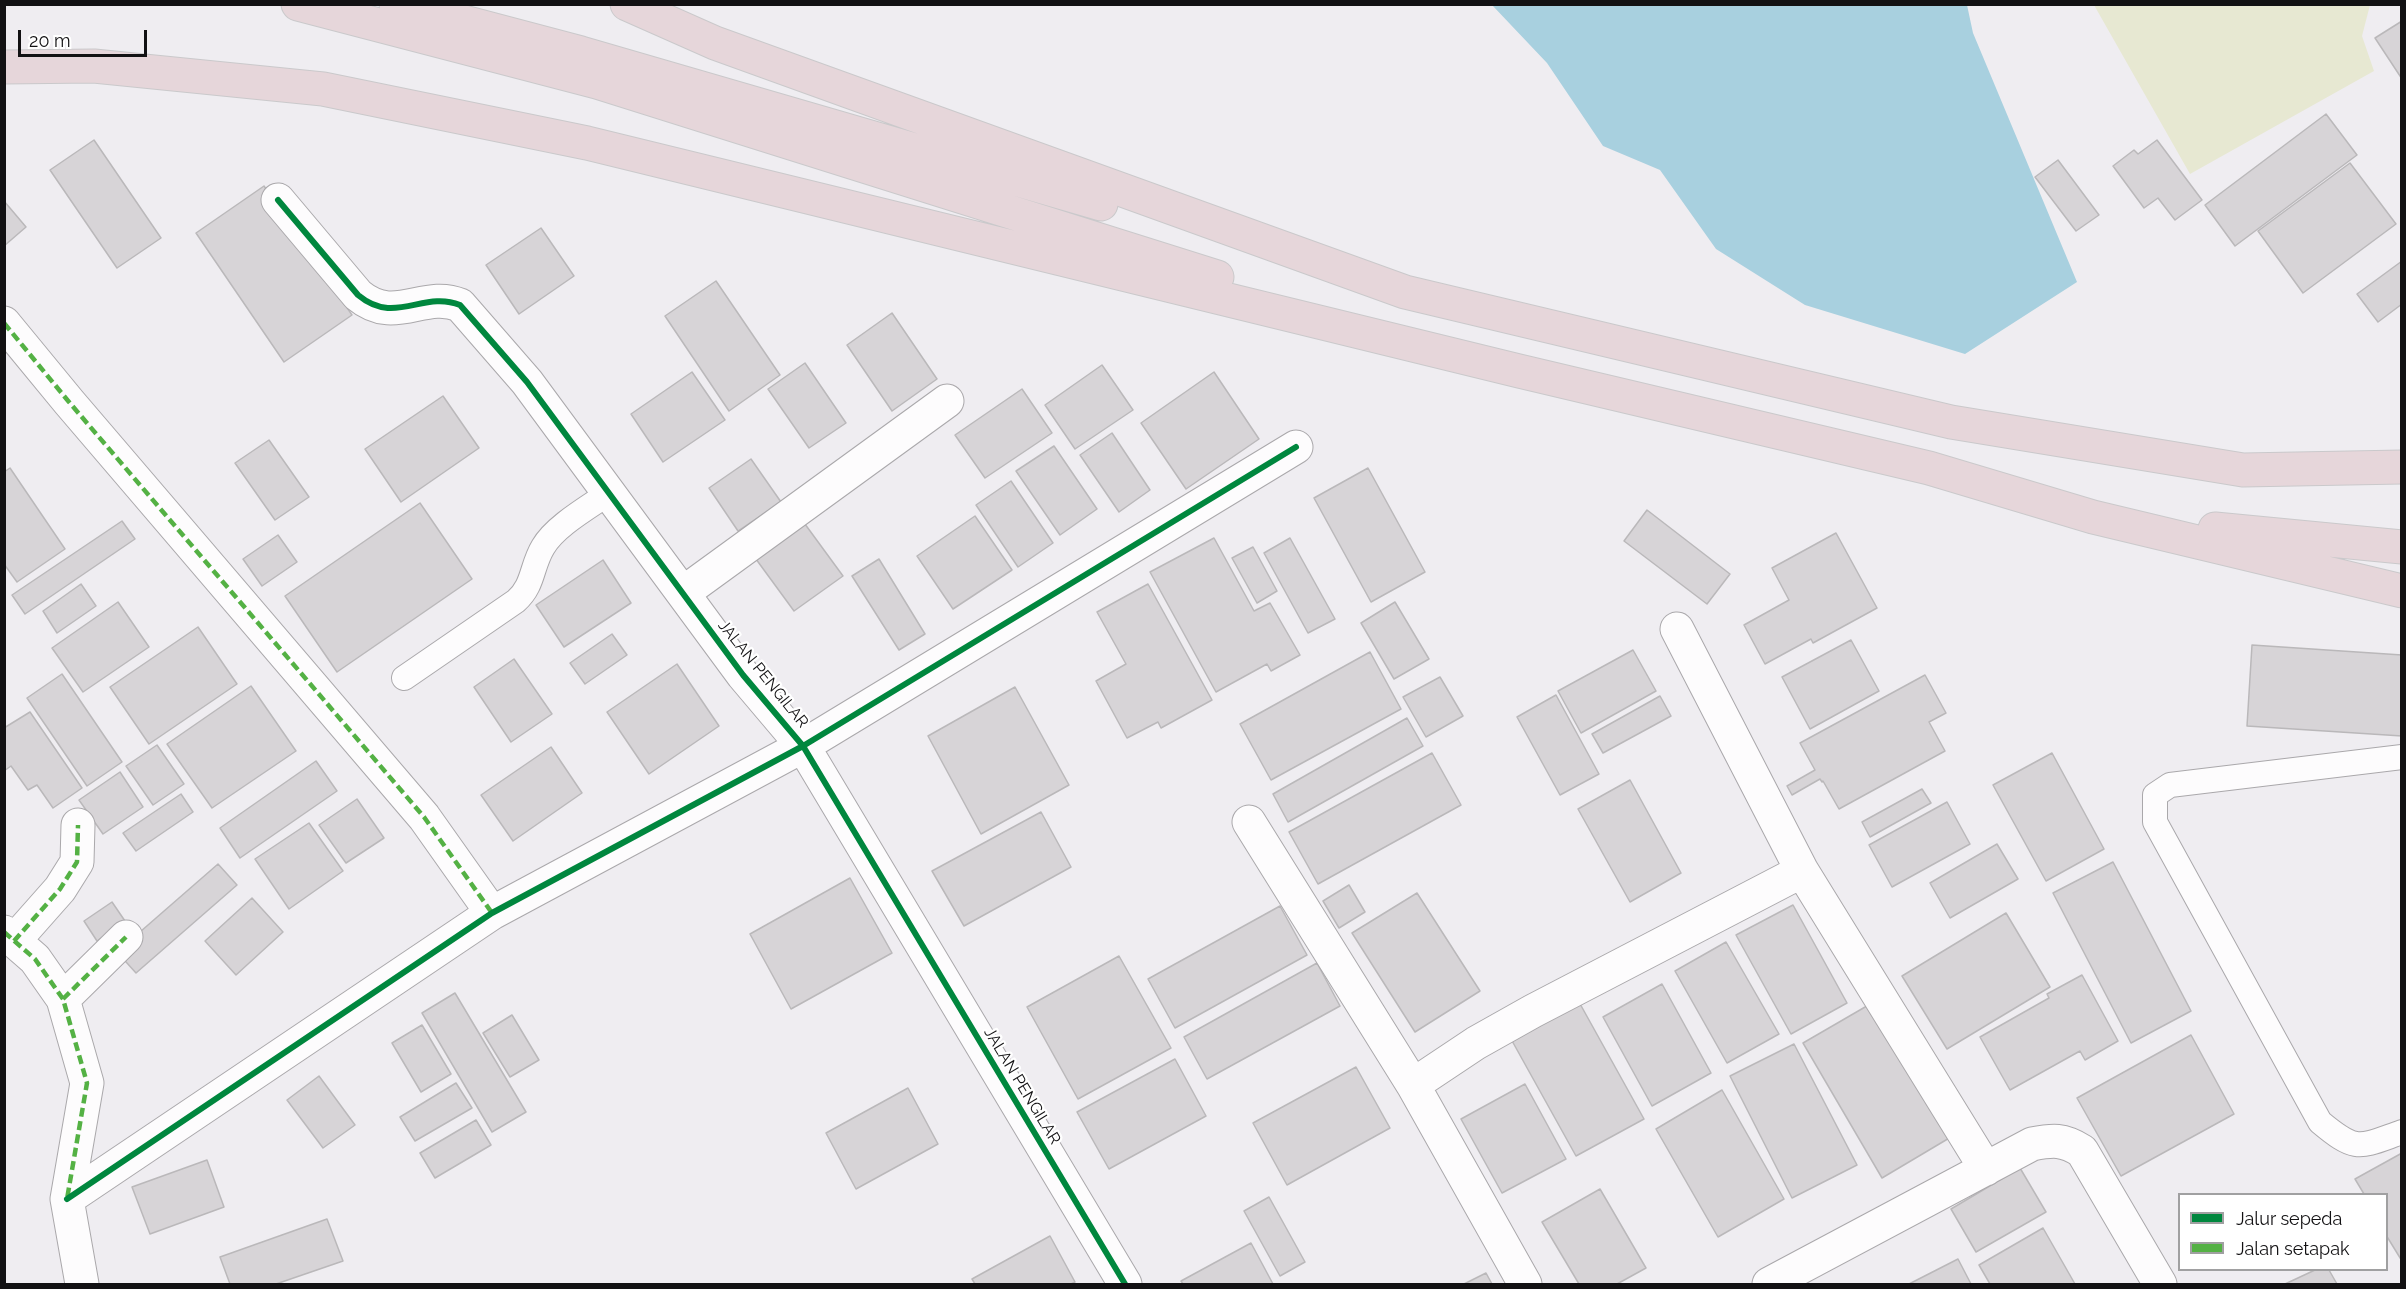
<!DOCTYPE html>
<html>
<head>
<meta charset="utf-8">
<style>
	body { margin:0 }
	#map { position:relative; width:2406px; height:1289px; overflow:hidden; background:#efedf1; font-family:Raleway,sans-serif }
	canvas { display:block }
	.frame { position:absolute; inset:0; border:6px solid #121113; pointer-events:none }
	.legend { position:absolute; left:2178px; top:1193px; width:210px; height:78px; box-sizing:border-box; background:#fff; border:2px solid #a0a0a1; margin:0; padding:8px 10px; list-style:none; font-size:18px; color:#121113 }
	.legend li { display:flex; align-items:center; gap:12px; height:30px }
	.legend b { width:30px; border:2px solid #a0a0a1 }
	.scale { position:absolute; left:18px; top:30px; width:129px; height:27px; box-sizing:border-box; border:3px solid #121113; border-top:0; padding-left:8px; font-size:18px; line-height:21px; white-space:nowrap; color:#121113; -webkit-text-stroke:4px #fff; paint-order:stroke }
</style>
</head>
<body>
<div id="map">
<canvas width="2406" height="1289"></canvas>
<div class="frame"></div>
<ul class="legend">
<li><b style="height:8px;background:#00873e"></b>Jalur sepeda</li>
<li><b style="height:8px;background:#54b144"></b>Jalan setapak</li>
</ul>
<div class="scale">20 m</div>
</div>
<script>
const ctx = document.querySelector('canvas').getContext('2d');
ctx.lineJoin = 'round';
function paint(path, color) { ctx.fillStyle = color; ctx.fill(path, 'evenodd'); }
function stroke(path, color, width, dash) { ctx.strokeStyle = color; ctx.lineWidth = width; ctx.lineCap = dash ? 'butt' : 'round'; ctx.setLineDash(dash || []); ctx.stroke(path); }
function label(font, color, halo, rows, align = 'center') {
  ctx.font = font + ' Raleway,sans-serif'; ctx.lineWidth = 4.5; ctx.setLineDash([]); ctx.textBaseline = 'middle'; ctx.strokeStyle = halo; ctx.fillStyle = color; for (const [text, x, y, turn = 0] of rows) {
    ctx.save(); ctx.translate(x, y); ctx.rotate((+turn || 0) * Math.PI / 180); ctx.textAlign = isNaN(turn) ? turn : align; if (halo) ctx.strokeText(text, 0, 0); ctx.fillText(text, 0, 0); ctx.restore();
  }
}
const green = new Path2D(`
	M2094 5H2370L2362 36 2374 71 2190 174Z`);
const water = new Path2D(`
	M1492 5H1967L1973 33 2077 282 1965 354 1805 305 1716 249 1660 170 1603 146 1547 63Z`);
const building = new Path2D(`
	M2402 21V79L2375 38Z
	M2326 114 2357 155 2235 246 2205 205Z
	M94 140 161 238 117 268 50 170Z
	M2157 140 2202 200 2175 220 2158 198 2144 208 2113 166 2134 150 2138 154Z
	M2058 160 2099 215 2076 231 2035 177Z
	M2350 163 2396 224 2303 293 2258 231Z
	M264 186 352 315 284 362 196 233Z
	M4 201 26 227 4 246Z
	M541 228 574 276 519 314 486 265Z
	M2402 261V304L2378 322 2357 294Z
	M716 281 780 375 729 411 665 316Z
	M892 313 937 379 892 411 847 345Z
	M805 363 846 423 809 448 768 389Z
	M1102 365 1133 410 1075 449 1045 405Z
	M692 372 725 420 663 462 631 414Z
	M1214 372 1259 439 1186 489 1141 423Z
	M1022 389 1052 433 985 478 955 435Z
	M443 396 479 448 401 502 365 449Z
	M1112 433 1150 490 1119 512 1080 455Z
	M269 440 309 497 275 520 235 463Z
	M1054 446 1097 509 1060 535 1016 471Z
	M751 459 781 502 738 531 709 488Z
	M10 468 65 549 17 582 4 564V472Z
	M1368 468 1425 572 1371 602 1314 498Z
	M1011 481 1053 543 1018 567 976 505Z
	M420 503 472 579 337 672 285 596Z
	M1647 510 1730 574 1707 604 1624 541Z
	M975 516 1012 570 953 609 917 556Z
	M802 520 843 576 794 611 753 555Z
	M122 521 135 539 25 614 12 595Z
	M1836 533 1877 608 1813 643 1811 639 1765 664 1744 625 1789 600 1772 568Z
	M278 535 297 562 262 586 243 559Z
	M1214 538 1254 611 1270 603 1300 655 1271 671 1267 664 1216 692 1150 572Z
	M1290 538 1335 619 1308 633 1264 553Z
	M1253 547 1277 591 1257 603 1232 558Z
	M879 559 925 634 899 650 852 576Z
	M603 560 631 603 564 647 536 605Z
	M81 584 96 606 57 633 43 611Z
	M1148 584 1212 700 1161 728 1158 722 1127 738 1096 681 1126 664 1097 612Z
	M118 602 149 647 83 692 52 648Z
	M1395 602 1429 659 1394 679 1361 623Z
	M198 627 237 684 149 744 110 687Z
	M612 634 627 655 585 684 570 663Z
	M1851 640 1879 691 1810 729 1782 677Z
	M2252 645 2402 655V736L2247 726Z
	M1633 650 1656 691 1581 733 1558 691Z
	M1370 652 1401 709 1271 780 1240 724Z
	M514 659 552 714 511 742 474 687Z
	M677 664 719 726 649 774 607 712Z
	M62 674 122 762 87 786 27 698Z
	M1925 675 1946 713 1929 722 1945 751 1839 809 1823 781 1822 782 1820 779 1792 795 1787 786 1815 770 1800 743Z
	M1440 677 1463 716 1426 737 1403 697Z
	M251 686 296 751 212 808 167 744Z
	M1015 687 1069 785 981 834 928 736Z
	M1556 695 1599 774 1560 795 1517 717Z
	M1660 696 1671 716 1603 753 1592 734Z
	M30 712 82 788 53 808 37 785 28 790 11 766 4 771V728Z
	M1407 718 1423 746 1288 822 1273 794Z
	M157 745 184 784 153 805 126 766Z
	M551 747 582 793 513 841 481 795Z
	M1432 753 1461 805 1318 884 1289 832Z
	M2052 753 2104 849 2046 881 1993 785Z
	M316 761 337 791 240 858 220 828Z
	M120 772 143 807 103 834 79 800Z
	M1630 780 1681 873 1630 902 1578 809Z
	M1922 789 1931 803 1870 837 1862 822Z
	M181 794 193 812 136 851 123 833Z
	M357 799 384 838 346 863 319 825Z
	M1947 802 1970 844 1892 887 1869 845Z
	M1041 812 1071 867 964 926 932 871Z
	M309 823 343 871 289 909 255 859Z
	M1997 844 2018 879 1950 918 1930 883Z
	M2113 862 2191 1011 2131 1043 2053 893Z
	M218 864 237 885 136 973 117 952Z
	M850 878 892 953 791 1009 750 934Z
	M1349 885 1365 912 1339 928 1323 901Z
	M1417 893 1480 991 1415 1032 1352 933Z
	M252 898 283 932 236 975 205 941Z
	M112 902 125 921 97 941 84 921Z
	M1793 905 1847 1003 1791 1034 1736 935Z
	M1280 906 1307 955 1175 1028 1148 979Z
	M2006 913 2050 987 1947 1049 1902 976Z
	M1726 942 1779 1034 1727 1063 1675 971Z
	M1119 956 1171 1048 1078 1099 1027 1007Z
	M1317 963 1340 1006 1207 1079 1184 1037Z
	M2082 975 2118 1041 2085 1060 2080 1051 2010 1090 1980 1037 2049 998 2047 994Z
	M1662 984 1711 1073 1652 1106 1603 1017Z
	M455 993 526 1112 492 1132 422 1013Z
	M1579 1002 1644 1119 1576 1156 1511 1039Z
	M1872 1003 1951 1137 1882 1178 1803 1043Z
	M512 1015 539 1060 510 1077 483 1033Z
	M422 1025 451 1074 421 1092 392 1043Z
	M2191 1035 2234 1114 2121 1176 2077 1098Z
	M1794 1044 1857 1165 1792 1198 1730 1076Z
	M1175 1059 1206 1116 1109 1169 1077 1112Z
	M1356 1067 1390 1128 1287 1185 1253 1123Z
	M319 1076 355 1125 323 1148 287 1100Z
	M456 1083 472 1108 415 1141 400 1117Z
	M1525 1084 1566 1159 1502 1193 1461 1119Z
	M908 1088 938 1144 856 1189 826 1133Z
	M1722 1090 1784 1199 1718 1237 1656 1129Z
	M476 1120 491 1145 435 1178 420 1153Z
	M2402 1153V1261L2386 1235V1194H2364L2355 1179Z
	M207 1160 224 1207 150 1234 132 1187Z
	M2020 1168 2046 1212 1976 1252 1951 1209Z
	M1600 1189 1646 1268 1617 1284H1579L1542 1222Z
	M1269 1197 1305 1262 1280 1276 1244 1211Z
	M327 1219 343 1261 276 1284H230L220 1257Z
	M2043 1228 2075 1284H1990L1979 1265Z
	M1050 1236 1075 1282 1071 1284H975L972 1279Z
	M1251 1243 1273 1284H1183L1181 1281Z
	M1958 1259 1971 1284H1909Z
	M2315 1270H2329L2337 1284H2285Z
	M1486 1273 1492 1284H1464Z`);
const service = new Path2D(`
	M404 678 516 601C534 585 531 567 543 547 555 526 589 507 609 493
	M2402 757 2170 785 2155 795V822L2320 1122C2357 1153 2359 1147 2402 1132`);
const minor = new Path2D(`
	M278 200 358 295C395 326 423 290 460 305L527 382 743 675 803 746 1125 1284
	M4 323 69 402 424 817 492 913
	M683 593 947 401
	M1677 629 1802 871 1986 1169
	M1249 822 1413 1085 1525 1284
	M4 932 35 959 63 999 87 1083 67 1199 82 1284
	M14 941 60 889 77 862 78 825
	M63 999 126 937
	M1413 1085 1476 1043 1533 1011 1802 871
	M67 1199 492 913 803 746 1296 447
	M1769 1284 2032 1144C2053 1140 2063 1139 2082 1151L2160 1284`);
const motorway = new Path2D(`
	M298 4 597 82 1217 277
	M396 4 581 53 1101 204
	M627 4 715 43 1405 292 1951 422 2243 470 2402 467
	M4 67 94 66 323 89 587 143 1519 371 1929 468 2093 517 2402 591
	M2215 529 2402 547`);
const quiet = new Path2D(`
	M4 323 69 402 424 817 492 913
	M4 932 35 959 63 999 87 1083 67 1199
	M14 941 60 889 77 862 78 825
	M63 999 126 937`);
const cycleway = new Path2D(`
	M278 200 358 295C395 326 423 290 460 305L527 382 743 675 803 746 1125 1284
	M67 1199 492 913 803 746 1296 447`);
const streetNames = [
	["JALAN PENGILAR",763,674,51],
	["JALAN PENGILAR",1022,1086,59]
];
paint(green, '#e7e8d2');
paint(water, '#a8d0df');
paint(building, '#d7d4d7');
stroke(building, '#bab8ba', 1.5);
stroke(service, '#aaa8ab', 26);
stroke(minor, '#aaa8ab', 35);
stroke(motorway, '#cac9cb', 35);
stroke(service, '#fdfcfd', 24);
stroke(minor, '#fdfcfd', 33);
stroke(motorway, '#e6d6da', 33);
stroke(quiet, '#54b144', 4.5, [9, 4.5]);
stroke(cycleway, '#00873e', 6);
label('16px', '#121113', '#fff', streetNames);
</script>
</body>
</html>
